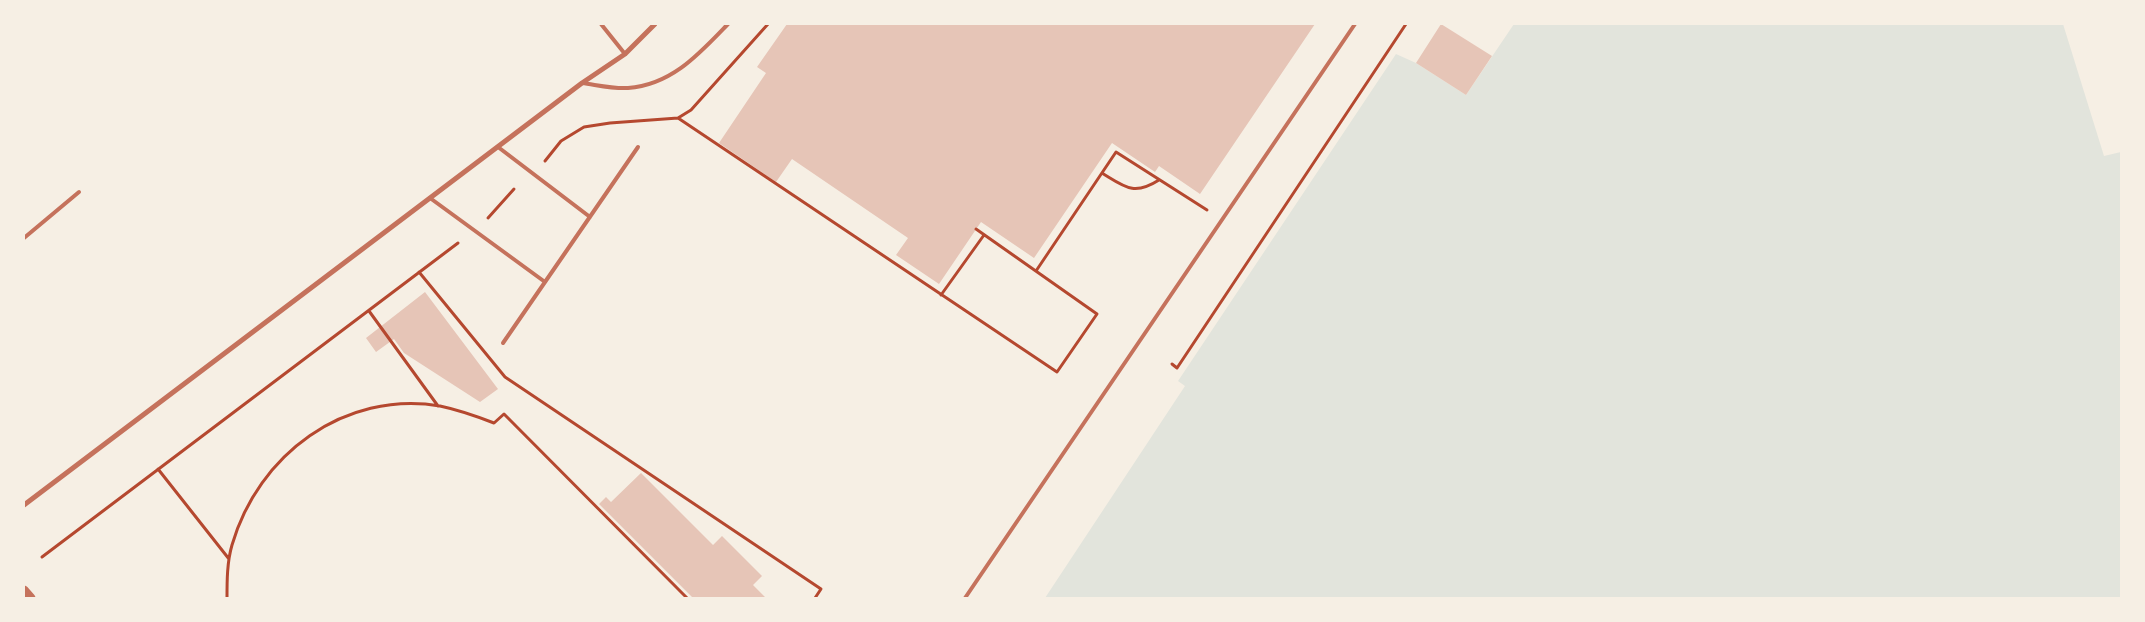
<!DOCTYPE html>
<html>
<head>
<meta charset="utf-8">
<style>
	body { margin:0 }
	#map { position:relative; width:2145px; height:622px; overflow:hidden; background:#f6efe4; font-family:"PT Sans",sans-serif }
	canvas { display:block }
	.frame { position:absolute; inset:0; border:25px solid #f6efe4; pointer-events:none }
</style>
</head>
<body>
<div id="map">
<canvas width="2145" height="622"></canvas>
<div class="frame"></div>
</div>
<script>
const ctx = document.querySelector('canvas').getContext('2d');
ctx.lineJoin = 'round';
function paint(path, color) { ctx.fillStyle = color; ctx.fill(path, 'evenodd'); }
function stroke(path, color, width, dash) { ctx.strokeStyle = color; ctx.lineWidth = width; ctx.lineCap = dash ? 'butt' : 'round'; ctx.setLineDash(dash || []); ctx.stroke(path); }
const green = new Path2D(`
	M1514 24H2063L2104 156 2121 152V598H1045L1185 386 1178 381 1396 54 1416 63 1466 95Z`);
const building = new Path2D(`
	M787 24H1315L1200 194 1159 166 1155 172 1112 143 1034 258 981 222 939 284 896 255 908 238 792 159 776 182 719 143 766 73 757 67Z
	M1441 24 1492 56 1466 95 1416 63Z
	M425 292 498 389 480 402 404 353 394 339 376 352 366 338Z
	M641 473 713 545 722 536 762 576 753 585 766 598H693L599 504 606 497 611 502Z`);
const path = new Path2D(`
	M678 118 1057 372 1097 314 976 229
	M545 161 561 141 584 127 610 123 678 118 691 110 768 24
	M1102 173C1125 187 1134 196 1159 180
	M488 218 514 189
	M1036 271 1116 152 1207 210
	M419 272 505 377 821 589 815 598
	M941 295 984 235
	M369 311 438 406
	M1172 364 1177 368 1406 24
	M158 469 229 559
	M42 557 458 243
	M227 598C227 581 227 562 232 545 258 455 344 390 440 406 459 410 476 416 494 423L504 414 687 598`);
const service = new Path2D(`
	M601 24 625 54
	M582 83C597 85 613 89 628 88 672 85 700 53 728 24
	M498 147 590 217
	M430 198 545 282
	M24 238 79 192
	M503 343 638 147
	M965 598 1355 24`);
const minor = new Path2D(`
	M24 505 582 83 625 54 655 24`);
const tertiary = new Path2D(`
	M24 590 31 598`);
paint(green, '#e2e4dc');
paint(building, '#e6c5b7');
stroke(path, '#b5482f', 3);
stroke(service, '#c5725c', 4);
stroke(minor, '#c5725c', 5);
stroke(tertiary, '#c5725c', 9);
</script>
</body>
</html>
